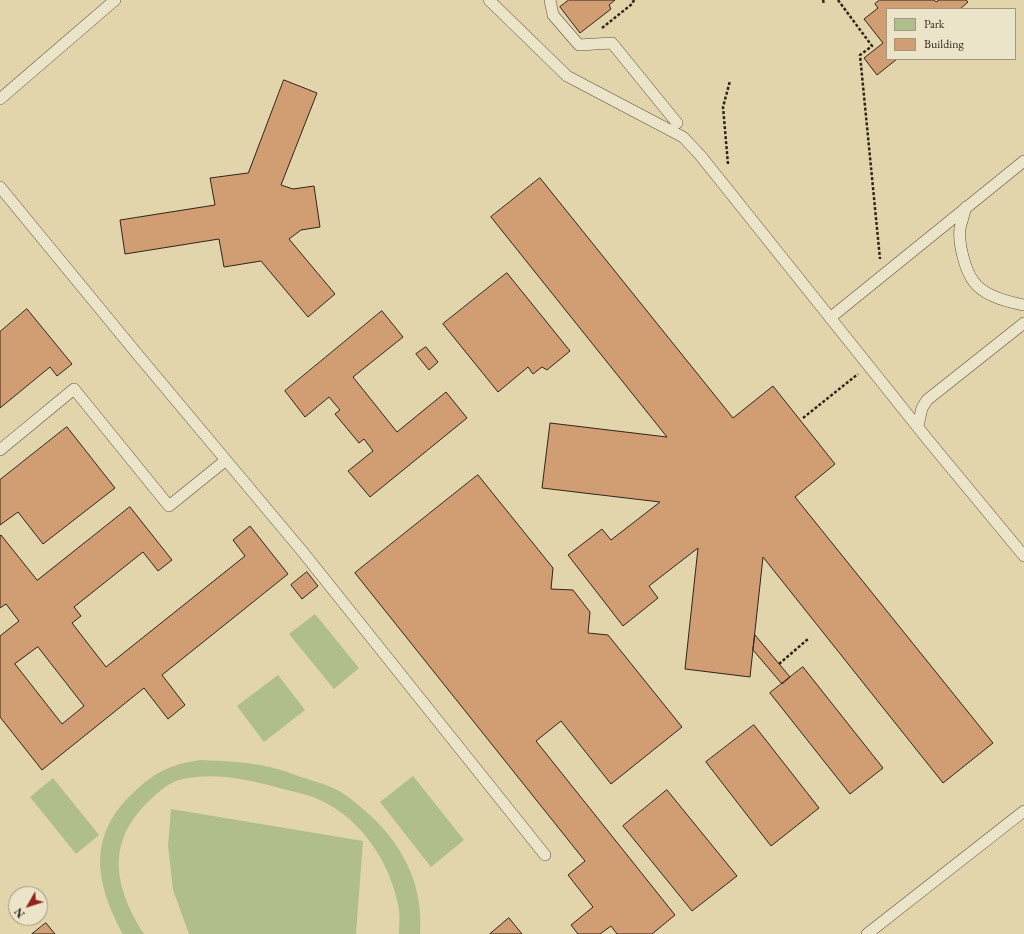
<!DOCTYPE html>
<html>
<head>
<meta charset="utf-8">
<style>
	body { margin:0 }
	#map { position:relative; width:1024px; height:934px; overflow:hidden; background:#e2d5ab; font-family:"EB Garamond",serif }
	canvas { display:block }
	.legend { position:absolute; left:886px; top:8px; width:130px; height:52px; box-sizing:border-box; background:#ece4c8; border:1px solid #a09883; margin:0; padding:5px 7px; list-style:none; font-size:12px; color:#2f251b }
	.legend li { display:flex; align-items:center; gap:8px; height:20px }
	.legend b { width:20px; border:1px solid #a09883 }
	.north { position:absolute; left:8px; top:886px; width:40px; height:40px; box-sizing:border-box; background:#ece4c8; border:1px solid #a09883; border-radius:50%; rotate:231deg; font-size:11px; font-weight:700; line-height:16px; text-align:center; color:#2f251b }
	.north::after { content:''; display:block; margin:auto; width:14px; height:18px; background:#8f2418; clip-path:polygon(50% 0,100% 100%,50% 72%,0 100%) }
</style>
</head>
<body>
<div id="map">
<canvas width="1024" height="934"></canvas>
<ul class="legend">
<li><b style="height:11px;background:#b0be8b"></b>Park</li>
<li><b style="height:11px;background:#d19d72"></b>Building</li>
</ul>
<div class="north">N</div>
</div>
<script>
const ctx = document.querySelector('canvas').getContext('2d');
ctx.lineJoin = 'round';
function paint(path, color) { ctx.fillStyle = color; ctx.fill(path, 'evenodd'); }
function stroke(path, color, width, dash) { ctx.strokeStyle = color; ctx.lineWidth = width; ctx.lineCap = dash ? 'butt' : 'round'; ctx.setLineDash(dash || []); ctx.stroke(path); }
const green = new Path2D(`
	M315 614 359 668 334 689 289 634Z
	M278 675 305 710 264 742 237 706Z
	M200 760C226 761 253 762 278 769 285 771 292 774 298 776 310 780 322 783 333 788 344 793 354 801 363 809 401 841 424 883 420 934H399C399 926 400 918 399 910 391 861 359 815 313 797 299 792 285 790 272 786 242 778 209 772 179 780 166 784 154 796 145 805 105 846 116 890 144 934H123C95 883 87 836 133 793 155 772 169 765 200 760Z
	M413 776 464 840 431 867 380 802Z
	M53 778 99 835 76 854 30 797Z
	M171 809 363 841 356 934H189L173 890 168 846Z`);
const building = new Path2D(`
	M569 0H615L609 5 611 9 580 33 560 7Z
	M880 0H934L936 2 939 0H966L968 2 960 9H887V59H897L877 75 864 58 883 43 864 19 878 8 875 4Z
	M284 80 317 93 281 185 293 189 314 186 320 227 301 230 289 239 335 294 308 317 261 261 224 267 219 239 125 254 120 220 215 205 210 178 248 173Z
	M540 178 733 418 773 386 835 464 795 497 993 743 943 783 763 557 750 677 685 669 698 548 649 586 658 598 623 626 568 555 602 529 611 540 660 502 542 488 550 423 667 437 491 217Z
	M507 273 570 351 547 370 542 367 533 374 528 367 498 392 443 324Z
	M27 309 72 364 57 376 50 367 0 408V332Z
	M382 311 403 337 353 377 397 432 446 392 467 418 370 497 348 471 373 451 364 439 359 443 335 414 340 410 329 397 305 417 285 391Z
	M426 347 438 362 429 370 416 354Z
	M67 427 115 488 43 544 18 512 0 525V480Z
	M478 475 553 568 551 589 573 590 590 612 588 633 608 635 682 727 611 784 561 721 536 741 675 915 652 934H617L611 926 600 934H578L571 925 593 907 568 875 585 861 355 573Z
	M130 507 172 560 158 571 143 552 74 607 81 616 72 623 106 667 245 556 233 540 250 526 288 574 162 675 185 705 168 719 144 688 42 770 0 717V636L19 621 6 604 0 608V536L1 535 37 580ZM38 647 84 706 62 724 15 664Z
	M307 572 318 586 302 599 291 585Z
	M755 635 790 677 782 684 753 650Z
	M803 667 883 768 850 794 770 693Z
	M754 725 819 808 771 846 706 762Z
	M667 790 737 876 692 911 623 826Z
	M509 918 522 934H490Z
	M46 923 55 934H32Z`);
const path = new Path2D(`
	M823 0 824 4
	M838 0 872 46 860 55 880 259
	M602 28 632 4 634 0
	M728 164 723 107 730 81
	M803 418 858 374
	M779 664 808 639`);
const service = new Path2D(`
	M489 0 567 76 683 137 700 155 928 440 1024 556
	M550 0 553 15 579 45 612 43 677 123
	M0 99 115 0
	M0 187 138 355 302 551 545 855
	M966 207C964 214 962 221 960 228 958 242 965 271 974 282 984 296 1008 302 1024 305
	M830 318 1024 161
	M918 426 922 408 927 400 1024 323
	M0 450 74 389 169 506 226 460
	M867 934 1024 811`);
paint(green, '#b0be8b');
paint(building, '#d19d72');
stroke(building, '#2f251b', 1);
stroke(service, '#5c513f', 12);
stroke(path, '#2f251b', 2.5, [3, 2]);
stroke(service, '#ece4c8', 11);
</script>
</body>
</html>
